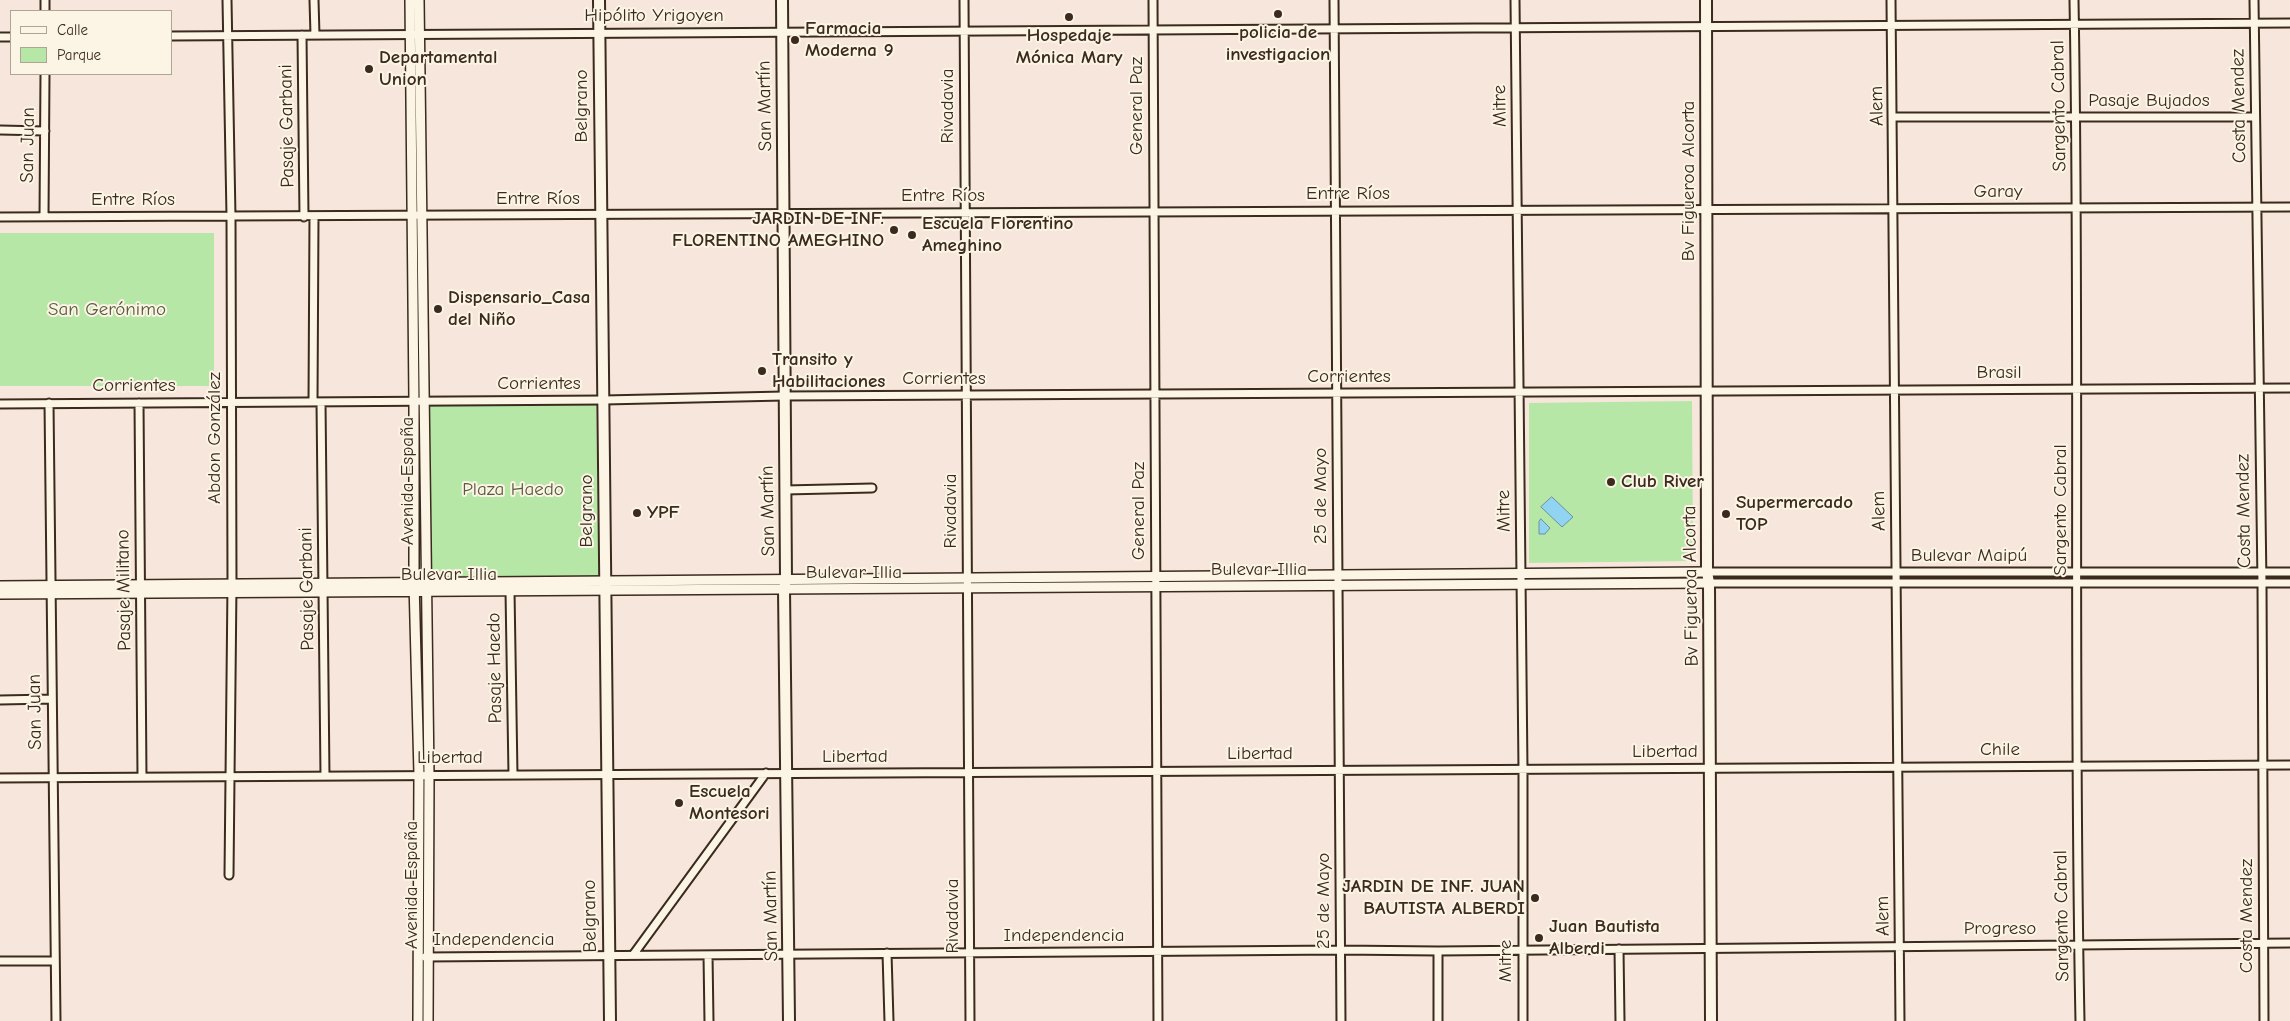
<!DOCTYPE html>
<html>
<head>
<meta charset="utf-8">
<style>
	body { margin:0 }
	#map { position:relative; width:2290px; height:1021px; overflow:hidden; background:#f7e6dc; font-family:"Comic Neue",sans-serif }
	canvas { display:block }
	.legend { position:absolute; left:10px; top:10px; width:162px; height:65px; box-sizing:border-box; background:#fcf5e5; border:1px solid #afa495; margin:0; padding:6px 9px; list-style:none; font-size:15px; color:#3b2a1e }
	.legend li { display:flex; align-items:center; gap:10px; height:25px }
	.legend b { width:25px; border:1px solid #afa495 }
</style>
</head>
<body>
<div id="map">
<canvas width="2290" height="1021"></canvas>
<ul class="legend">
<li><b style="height:6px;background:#fcf5e5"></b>Calle</li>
<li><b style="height:14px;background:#b7e7a7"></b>Parque</li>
</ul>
</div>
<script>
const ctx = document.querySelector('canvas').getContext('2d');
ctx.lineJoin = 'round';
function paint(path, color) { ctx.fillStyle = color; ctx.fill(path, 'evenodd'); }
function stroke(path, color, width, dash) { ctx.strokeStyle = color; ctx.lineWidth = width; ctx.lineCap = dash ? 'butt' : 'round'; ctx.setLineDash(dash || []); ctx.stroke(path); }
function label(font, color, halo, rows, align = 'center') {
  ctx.font = font + ' "Comic Neue",sans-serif'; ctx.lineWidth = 4; ctx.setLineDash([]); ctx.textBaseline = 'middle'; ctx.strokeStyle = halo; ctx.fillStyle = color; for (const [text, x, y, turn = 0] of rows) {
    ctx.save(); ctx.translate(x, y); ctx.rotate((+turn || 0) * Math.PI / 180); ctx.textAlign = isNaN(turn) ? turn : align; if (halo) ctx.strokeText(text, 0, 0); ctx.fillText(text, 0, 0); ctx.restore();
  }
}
const green = new Path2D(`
	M0 233H214V386H0Z
	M1692 401 1693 561 1529 563V403Z
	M596 402 599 577 429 579 427 403Z`);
const water = new Path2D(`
	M1552 497 1573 517 1562 527 1541 507Z
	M1541 519 1550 528 1545 534H1539V522Z`);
const minor = new Path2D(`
	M45 0V11
	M227 0 231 216 232 584 229 875
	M314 0 315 35
	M964 0 970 1021
	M1153 0 1158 1021
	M1334 0 1341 1021
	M1515 0 1523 769V1021
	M1891 0 1900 1021
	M2074 0C2080 340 2073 681 2080 1021
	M2254 0 2262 583 2264 1021
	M302 35 304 217
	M171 36 2290 23
	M0 37H11
	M1894 117H2255
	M0 130 45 131
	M0 217 2290 207
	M44 217 45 74
	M313 402 314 217
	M321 402 325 776
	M49 403 56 1021
	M139 403 142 777
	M0 404 604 400 784 396 2290 388
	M785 490 872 488
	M1707 572H2290
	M1709 583H2290
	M510 591 513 775
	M0 700 51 699
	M0 778 2290 765
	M1619 949 1620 1021
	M887 953 889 1021
	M633 955 766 773
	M708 955 709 1021
	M425 957 1340 950 1438 951 2290 943
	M0 961H53
	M1438 1021V951`);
const tertiary = new Path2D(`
	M410 0 414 400V582L419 774 418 1021
	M419 0 429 775 428 1021
	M0 586 1707 572
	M0 594 1709 583`);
const secondary = new Path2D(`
	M599 0 610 1021
	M782 0 786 579 784 589 789 1021
	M1706 0 1707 572 1709 583 1711 1021`);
const markers = [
	[1278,14,5,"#3b2a1e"],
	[1069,17,5,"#3b2a1e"],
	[795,40,5,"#3b2a1e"],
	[369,69,5,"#3b2a1e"],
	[894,230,5,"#3b2a1e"],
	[912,235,5,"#3b2a1e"],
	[438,309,5,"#3b2a1e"],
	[762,371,5,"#3b2a1e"],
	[1611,482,5,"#3b2a1e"],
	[637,513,5,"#3b2a1e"],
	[1726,514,5,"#3b2a1e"],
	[679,803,5,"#3b2a1e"],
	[1535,898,5,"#3b2a1e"],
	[1539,938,5,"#3b2a1e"]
];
const streetNames = [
	["Hipólito Yrigoyen",654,16],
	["Pasaje Bujados",2149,101],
	["Belgrano",582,106,-90],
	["San Martín",765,106,-91],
	["Rivadavia",948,106,-90],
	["General Paz",1137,106,-90],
	["Mitre",1500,106,-91],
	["Alem",1877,106,-91],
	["Sargento Cabral",2059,106,-91],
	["Costa Mendez",2239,106,-91],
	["Pasaje Garbani",287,126,-91],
	["San Juan",28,145,-89],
	["Bv Figueroa Alcorta",1689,181,-90],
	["Garay",1998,192],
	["Entre Ríos",1348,194],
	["Entre Ríos",943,196],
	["Entre Ríos",538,199],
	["Entre Ríos",133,200],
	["Brasil",1999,373],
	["Corrientes",1349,377],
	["Corrientes",944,379],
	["Corrientes",539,384],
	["Corrientes",134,386],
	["Abdon González",215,438,-90],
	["Avenida España",408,481,-90],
	["25 de Mayo",1321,496,-90],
	["Sargento Cabral",2061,510,-90],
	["Belgrano",587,511,-90],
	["San Martín",768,511,-91],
	["Rivadavia",951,511,-90],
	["General Paz",1139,511,-90],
	["Mitre",1504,511,-91],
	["Alem",1879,511,-91],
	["Costa Mendez",2244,511,-91],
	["Bulevar Maipú",1969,556],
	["Bulevar Illia",1259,570],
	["Bulevar Illia",854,573],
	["Bulevar Illia",449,575],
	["Bv Figueroa Alcorta",1691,586,-91],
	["Pasaje Garbani",307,589,-91],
	["Pasaje Militano",124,590,-91],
	["Pasaje Haedo",495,668,-91],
	["San Juan",35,712,-91],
	["Chile",2000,750],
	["Libertad",1665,752],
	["Libertad",1260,754],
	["Libertad",855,757],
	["Libertad",450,758],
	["Avenida España",412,885,-90],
	["25 de Mayo",1324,901,-90],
	["Belgrano",590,916,-91],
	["San Martín",771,916,-91],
	["Rivadavia",953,916,-90],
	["Alem",1883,916,-91],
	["Sargento Cabral",2062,916,-91],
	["Costa Mendez",2247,916,-90],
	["Progreso",2000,929],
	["Independencia",1064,936],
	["Independencia",494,940],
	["Mitre",1506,961,-90]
];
const poiNames = [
	["Farmacia",805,29],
	["Moderna 9",805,51],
	["policia de",1278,33,"center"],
	["investigacion",1278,55,"center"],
	["Hospedaje",1069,36,"center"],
	["Mónica Mary",1069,58,"center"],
	["Departamental",379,58],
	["Union",379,80],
	["JARDIN DE INF.",884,219,"right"],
	["FLORENTINO AMEGHINO",884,241,"right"],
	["Escuela Florentino",922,224],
	["Ameghino",922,246],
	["Dispensario_Casa",448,298],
	["del Niño",448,320],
	["Transito y",772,360],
	["Habilitaciones",772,382],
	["Club River",1621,482],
	["Supermercado",1736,503],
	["TOP",1736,525],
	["YPF",647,513],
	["Escuela",689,792],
	["Montesori",689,814],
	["JARDIN DE INF. JUAN",1525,887,"right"],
	["BAUTISTA ALBERDI",1525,909,"right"],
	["Juan Bautista",1549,927],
	["Alberdi",1549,949]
];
const parkNames = [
	["San Gerónimo",107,310],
	["Plaza Haedo",513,490]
];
paint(green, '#b7e7a7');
paint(water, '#90d4f2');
stroke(water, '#6e909d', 1);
stroke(minor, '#3b2a1e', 11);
stroke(tertiary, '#3b2a1e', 12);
stroke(secondary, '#3b2a1e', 14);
stroke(minor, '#fcf5e5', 7);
stroke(tertiary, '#fcf5e5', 9);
stroke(secondary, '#fcf5e5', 10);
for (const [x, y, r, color] of markers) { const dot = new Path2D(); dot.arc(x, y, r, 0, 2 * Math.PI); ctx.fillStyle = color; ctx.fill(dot); stroke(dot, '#fcf5e5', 2); }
label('19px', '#3b2a1e', '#fcf5e5', streetNames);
label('bold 19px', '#3b2a1e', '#fcf5e5', poiNames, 'left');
label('19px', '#5a5940', '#fcf5e5', parkNames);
</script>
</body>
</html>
